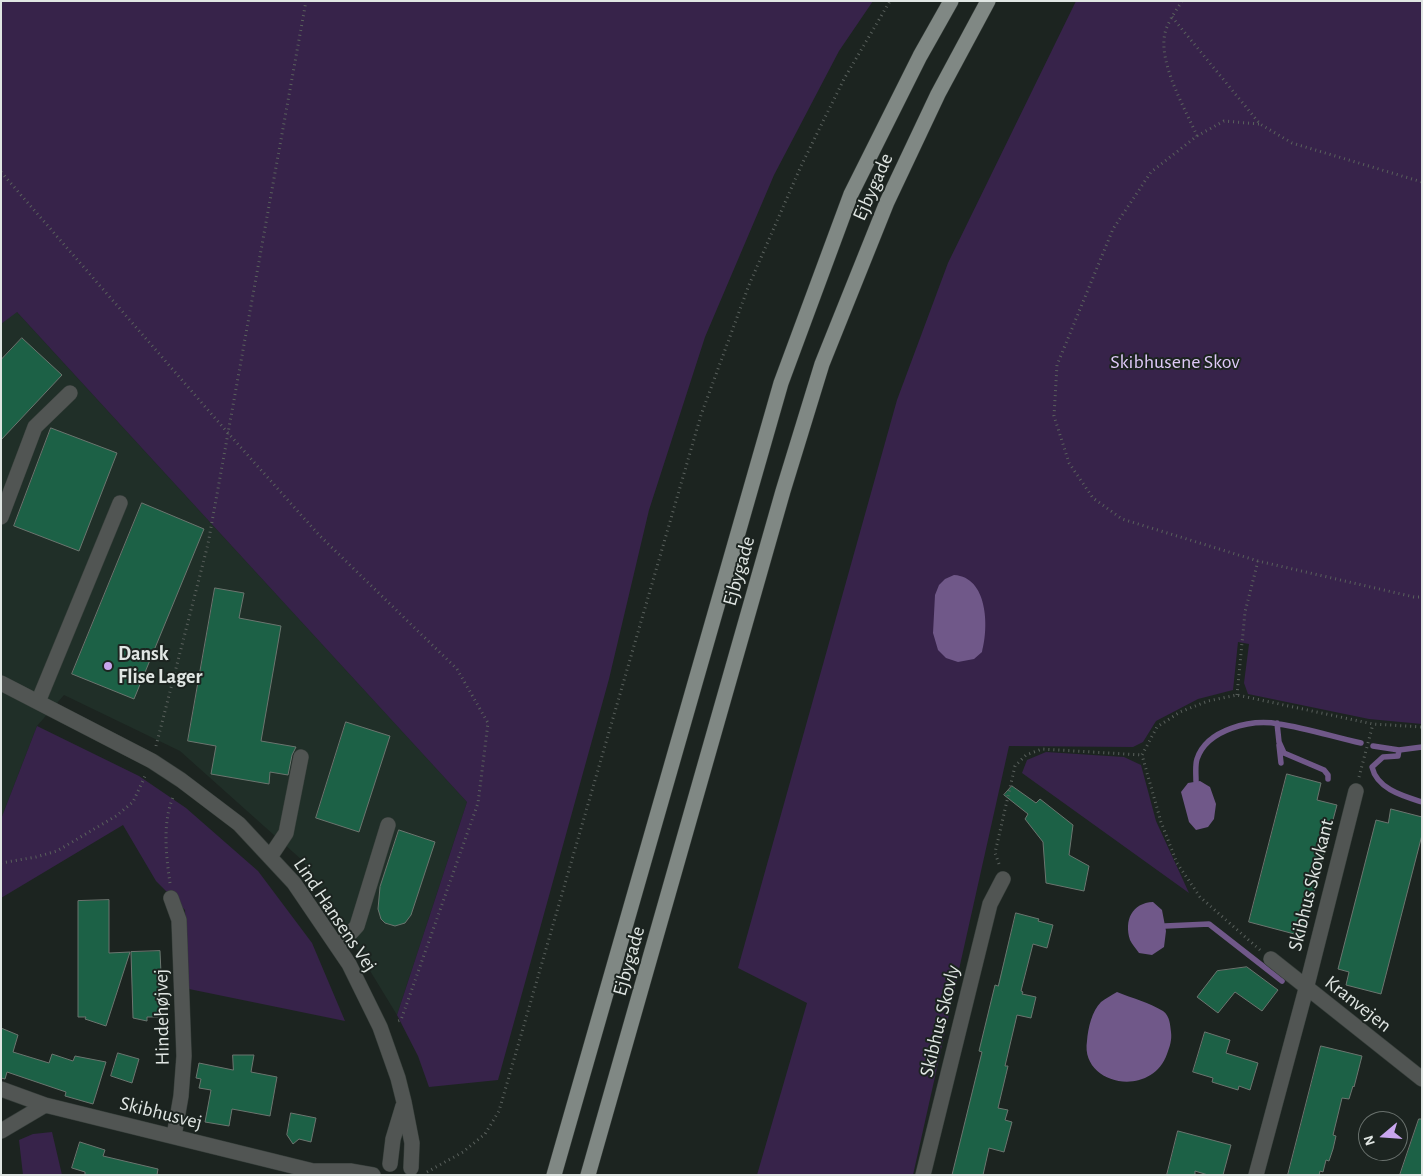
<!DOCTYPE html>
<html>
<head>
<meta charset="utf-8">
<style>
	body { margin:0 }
	#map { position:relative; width:1423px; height:1176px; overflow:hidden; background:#1c2420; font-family:"Alegreya Sans",sans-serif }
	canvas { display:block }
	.frame { position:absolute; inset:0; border:2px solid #e0e6e3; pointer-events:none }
	.north { position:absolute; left:1358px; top:1111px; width:50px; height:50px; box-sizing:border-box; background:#1c2420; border:1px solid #6a726e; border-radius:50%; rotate:252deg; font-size:14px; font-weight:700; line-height:20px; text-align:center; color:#e0e6e3 }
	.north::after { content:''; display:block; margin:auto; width:18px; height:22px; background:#c8a5ee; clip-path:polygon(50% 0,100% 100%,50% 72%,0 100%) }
</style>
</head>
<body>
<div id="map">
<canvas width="1423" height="1176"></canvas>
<div class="frame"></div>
<div class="north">N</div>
</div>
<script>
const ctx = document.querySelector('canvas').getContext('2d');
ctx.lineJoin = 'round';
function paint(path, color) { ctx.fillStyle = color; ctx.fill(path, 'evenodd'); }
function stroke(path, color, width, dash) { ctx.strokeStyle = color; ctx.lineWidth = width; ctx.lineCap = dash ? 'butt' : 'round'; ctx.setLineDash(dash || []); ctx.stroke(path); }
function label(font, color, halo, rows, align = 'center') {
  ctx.font = font + ' "Alegreya Sans",sans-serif'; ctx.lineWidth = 4; ctx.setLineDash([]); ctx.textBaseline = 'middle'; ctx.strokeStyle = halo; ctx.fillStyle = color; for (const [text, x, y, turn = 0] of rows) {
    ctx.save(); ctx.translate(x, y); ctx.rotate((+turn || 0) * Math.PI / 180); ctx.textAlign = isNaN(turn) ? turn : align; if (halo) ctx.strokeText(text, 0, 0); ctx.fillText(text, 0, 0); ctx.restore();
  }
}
const built = new Path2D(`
	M16 311 467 802 397 1015 303 861 180 751 64 695 37 726 1 819V324Z`);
const green = new Path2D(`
	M1 1H873L839 51 774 175 705 337 649 510 609 679 498 1080 429 1087 418 1056 397 1015 467 802 17 312 1 324Z
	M1076 1H1422V724L1369 719 1248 694 1244 683 1249 644 1238 642 1233 690 1198 699 1156 721 1143 742 1133 747 1009 746 913 1175H757L807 1003 738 968 897 400 948 263Z
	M37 726 139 776 186 808 258 871 312 943 345 1021 189 989 185 910 156 881 123 825 1 898V819Z
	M1046 752 1124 757 1141 765 1156 821 1189 893 1022 773 1027 760Z
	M52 1132 62 1175H23L19 1140 33 1134Z`);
const water = new Path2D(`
	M954 575C988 577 989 627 982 652L974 659 958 662 946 658 938 650 933 633 935 595 939 585 945 579Z
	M1200 781 1210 787 1216 804 1214 819 1208 827 1196 830 1189 822 1181 792 1188 783Z
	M1153 902 1162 910 1166 931 1164 947 1152 955 1139 953C1136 949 1132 944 1130 940 1124 920 1132 903 1153 902Z
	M1117 992C1132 998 1150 1003 1163 1011 1170 1016 1170 1025 1171 1032 1172 1040 1170 1046 1167 1054 1151 1099 1080 1085 1087 1041 1088 1028 1092 1011 1101 1002 1106 998 1112 995 1117 992Z`);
const stream = new Path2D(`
	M1277 723 1279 742 1284 753 1324 770 1328 775V779
	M1279 745 1281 763
	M1373 746 1399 750 1422 747
	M1399 750 1398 756 1383 757 1372 767C1377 789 1403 796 1422 802
	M1196 781C1196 774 1195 765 1197 759 1207 729 1251 719 1279 724 1306 728 1334 737 1361 743
	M1165 926 1209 924 1282 981`);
const building = new Path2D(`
	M22 338 62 375 1 440V360Z
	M51 428 117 453 79 551 14 526Z
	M142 503 204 529 134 699 72 674Z
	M215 588 244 593 239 618 281 626 261 741 296 747 292 755 288 775 270 772 269 784 211 774 216 746 188 741Z
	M346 722 390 736 359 832 316 818Z
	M1287 774 1321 783 1317 800 1337 805 1302 936 1249 922Z
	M1012 786 1036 803 1040 799 1073 825 1069 855 1089 866 1084 891 1046 883 1043 842 1025 819 1028 814 1004 795Z
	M1391 809 1422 817V835L1381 994 1346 985 1349 972 1338 969 1376 820 1388 823Z
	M399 830 435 842 411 915 405 923 395 926 385 923 381 919 378 909 380 887Z
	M109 900V953L130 952 106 1026 85 1019 86 1017H78V901Z
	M1016 913 1039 919 1038 921 1053 925 1047 948 1033 944 1021 991 1023 992 1022 994 1036 997 1031 1018 1017 1015 1005 1066H1008L998 1108 1008 1110 1005 1120 1012 1122 1004 1152 989 1148 983 1175H952L982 1052 979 1051 995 985 998 986Z
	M160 951 163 1017H147V1021L133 1018 131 952Z
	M1247 967 1278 990 1262 1011 1235 992 1218 1013 1197 997 1217 971Z
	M1 1028 18 1035 13 1052 49 1063 52 1054 73 1061 75 1056 106 1062 93 1104 65 1096 66 1092 7 1072 5 1079 1 1078Z
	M1205 1032 1230 1040 1226 1053 1258 1063 1250 1090 1239 1086 1238 1090 1212 1082 1213 1078 1193 1072Z
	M1321 1046 1362 1056 1354 1087 1353 1086 1349 1099 1342 1098 1333 1135 1336 1136 1333 1149 1329 1161 1326 1160 1323 1172 1320 1171 1319 1175H1288Z
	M118 1053 139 1059 132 1083 111 1076Z
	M233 1055H254L251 1072 277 1077 270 1116 232 1109 229 1126 205 1122 211 1090 199 1088 201 1079 196 1078 199 1063 233 1070Z
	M291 1113 316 1118 311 1142 299 1139 293 1144 287 1135Z
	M1419 1119H1422V1175H1400Z
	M1178 1131 1231 1145 1223 1175H1208L1195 1171V1175H1167Z
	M80 1142 105 1150 103 1156 158 1169 157 1175H85V1172L72 1168Z`);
const path = new Path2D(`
	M1182 1C1176 11 1168 21 1165 33 1158 63 1185 108 1197 136L1151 172 1113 229 1057 365 1054 416 1069 463 1093 498 1122 519 1258 561 1414 597H1422
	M1172 17 1260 124 1292 143 1422 182
	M1197 136 1224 121 1259 124
	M1 172 228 433 319 535 457 669 488 723 478 803 401 1020 395 1022
	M1237 695 1245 612 1258 561
	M156 746 208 544 306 1
	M1359 777 1373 724
	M1 863 36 857 57 851 116 816 133 802 145 776
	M999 864 995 853 1015 766 1026 755 1042 749 1142 755
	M170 883C166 855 162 821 174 795
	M1260 950 1200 897 1177 863 1161 822 1142 755 1157 727 1180 712 1208 701 1237 695 1373 724 1422 727
	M427 1172 463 1152 485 1134 499 1111 701 415 749 285 801 166 844 79 890 1`);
const minor = new Path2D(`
	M1 517 35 427 70 393
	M1 683 152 761 181 780 239 824 294 883 349 964 380 1027 398 1078 404 1102 412 1143 411 1168
	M38 702 120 503
	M270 857 286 833 301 757
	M171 898 179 920 184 1056 181 1096 174 1136
	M338 947 357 926 388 825
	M1271 959 1422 1079
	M1 1089 45 1105 313 1171 320 1175
	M1 1131 45 1105
	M390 1164 393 1139 403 1106
	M313 1171H350L373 1175
	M923 1175 990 904 1003 879
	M1256 1175 1306 989 1356 791`);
const major = new Path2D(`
	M554 1175 781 383 851 194 920 56 951 1
	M588 1175 783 491 822 364 887 202 938 94 988 1`);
const markers = [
	[108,666,5,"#c8a5ee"]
];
const streetNames = [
	["Ejbygade",873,187,-66],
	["Ejbygade",739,571,-74],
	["Skibhus Skovkant",1311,885,-76],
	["Lind Hansens Vej",335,915,56],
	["Ejbygade",629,961,-74],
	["Kranvejen",1358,1004,38],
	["Hindehøjvej",162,1017,-91],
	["Skibhus Skovly",940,1021,-76],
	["Skibhusvej",161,1113,14]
];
const parkNames = [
	["Skibhusene Skov",1175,362]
];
const poiNames = [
	["Dansk",118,654],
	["Flise Lager",118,677]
];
paint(built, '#202f28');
paint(green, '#37234a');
paint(water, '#705889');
stroke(stream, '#705889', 5.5);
paint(building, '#1c6146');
stroke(building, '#6b756f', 1);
stroke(minor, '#373f3b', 16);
stroke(major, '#373f3b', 16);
stroke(path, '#5a615d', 3, [1, 4]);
stroke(minor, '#515553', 15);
stroke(major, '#808884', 15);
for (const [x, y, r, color] of markers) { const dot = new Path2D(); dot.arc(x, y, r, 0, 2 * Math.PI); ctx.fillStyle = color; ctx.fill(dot); stroke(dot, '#1c2420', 2); }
label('20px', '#e0e6e3', '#1c2420', streetNames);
label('20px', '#dfc9f8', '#1c2420', parkNames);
label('bold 20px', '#e0e6e3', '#1c2420', poiNames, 'left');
</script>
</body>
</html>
